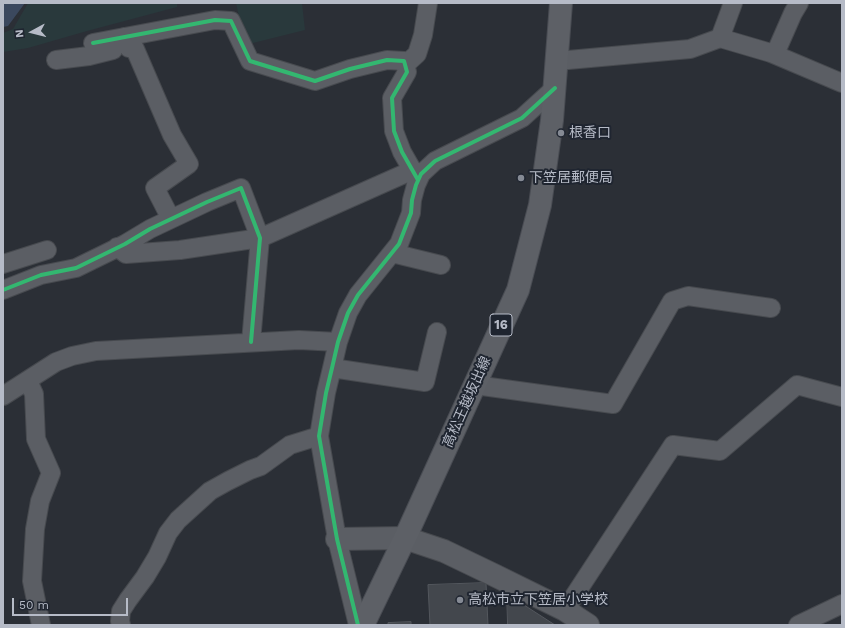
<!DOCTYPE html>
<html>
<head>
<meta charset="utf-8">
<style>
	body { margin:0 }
	#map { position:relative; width:845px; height:628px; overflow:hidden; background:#2b2f36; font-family:"Work Sans",sans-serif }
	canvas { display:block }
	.frame { position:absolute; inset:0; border:4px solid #b6bbc7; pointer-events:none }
	.north { position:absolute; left:12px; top:12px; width:40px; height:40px; -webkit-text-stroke:3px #1f2530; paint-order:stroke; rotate:263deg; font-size:11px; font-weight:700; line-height:16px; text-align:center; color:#b6bbc7 }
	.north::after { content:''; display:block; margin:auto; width:14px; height:18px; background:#b6bbc7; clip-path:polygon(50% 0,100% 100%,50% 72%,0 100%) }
	.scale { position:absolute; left:12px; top:598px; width:116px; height:18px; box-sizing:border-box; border:2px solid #b6bbc7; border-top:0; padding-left:5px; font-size:12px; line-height:14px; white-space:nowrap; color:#b6bbc7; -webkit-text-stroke:3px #1f2530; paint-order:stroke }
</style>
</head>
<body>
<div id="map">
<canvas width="845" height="628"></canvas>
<div class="frame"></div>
<div class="north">N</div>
<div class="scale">50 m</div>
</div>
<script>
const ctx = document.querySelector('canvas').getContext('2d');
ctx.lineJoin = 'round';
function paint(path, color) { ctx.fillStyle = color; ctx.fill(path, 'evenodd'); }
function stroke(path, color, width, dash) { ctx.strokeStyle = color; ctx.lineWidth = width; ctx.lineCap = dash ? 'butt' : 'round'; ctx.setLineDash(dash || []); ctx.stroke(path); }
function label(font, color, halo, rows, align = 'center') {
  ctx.font = font + ' "Work Sans","Noto Sans JP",sans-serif'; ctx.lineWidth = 4; ctx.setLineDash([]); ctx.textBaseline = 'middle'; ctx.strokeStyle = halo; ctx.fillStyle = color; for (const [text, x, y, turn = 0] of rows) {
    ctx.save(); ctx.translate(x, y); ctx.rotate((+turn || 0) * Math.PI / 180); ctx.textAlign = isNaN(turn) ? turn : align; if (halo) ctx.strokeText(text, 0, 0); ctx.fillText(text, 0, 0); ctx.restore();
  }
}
const green = new Path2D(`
	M28 3H177V7L87 31 28 48 3 52V33L13 29Z
	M236 3H302L305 30 249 44 241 26Z`);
const water = new Path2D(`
	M3 3H25L8 26 3 27Z`);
const building = new Path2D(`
	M486 583 488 625H430L428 585Z
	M507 594 555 625H508Z
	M411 622V625H388V623Z`);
const minor = new Path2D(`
	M124 37 129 48 135 49 172 135 189 164 155 188 171 219
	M720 38 733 3
	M93 43 215 20 231 21 250 61 315 81 350 69 387 60 404 61 407 72 392 98 394 131 402 152 418 180
	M775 54 793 13 799 3
	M56 60 89 56 113 50
	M557 61 690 49 720 38 771 53 842 83
	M405 65 417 54 423 35 428 3
	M117 247 126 254 180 250 260 238 413 170
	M392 253 441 265
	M3 264 47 250
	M3 290 41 275 76 268 125 244 150 229 207 202 241 188 260 238 251 342
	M332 368 425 382 437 332
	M28 381 34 394 36 439 51 473 40 501 35 529 32 581 41 625
	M475 385 613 404 672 301 688 296 771 308
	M3 396 56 362 72 356 96 351 299 340 338 342
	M565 610 673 445 720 451 797 385 842 397
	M121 625 120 621 121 611 128 600 145 577 157 557 168 533 178 520 210 491 228 481 250 470 261 466 290 445 319 436
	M358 625 337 539 319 436 326 393 332 368 338 342 348 313 358 295 399 244 411 213 412 200 416 185 421 174 435 161 522 118 555 88
	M798 625 842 604`);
const tertiary = new Path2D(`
	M337 539 405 538 444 551 496 576 565 610 588 625`);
const primary = new Path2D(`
	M363 625 405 538 518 290 540 205 552 120 561 3`);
const cycleway = new Path2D(`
	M93 43 215 20 231 21 250 61 315 81 350 69 387 60 404 61 407 72 392 98 394 131 402 152 418 180
	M3 290 41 275 76 268 125 244 150 229 207 202 241 188 260 238 251 342
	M358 625 337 539 319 436 326 393 332 368 338 342 348 313 358 295 399 244 411 213 412 200 416 185 421 174 435 161 522 118 555 88`);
const markers = [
	[561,133,4,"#858a94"],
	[521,178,4,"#858a94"],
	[460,600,4,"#858a94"]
];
const shields = [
	[501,325,22]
];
const shieldNames = [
	["16",501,325]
];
const poiNames = [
	["根香口",569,133],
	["下笠居郵便局",529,178],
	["高松市立下笠居小学校",468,600]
];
const streetNames = [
	["高松王越坂出線",467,402,-66]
];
paint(green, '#29393c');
paint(water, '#3b485e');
paint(building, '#43474d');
stroke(building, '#53575d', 1);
stroke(minor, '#474a4f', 20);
stroke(tertiary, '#474a4f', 24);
stroke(primary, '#494c53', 24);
stroke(minor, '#5b5e64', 18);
stroke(tertiary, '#5b5e64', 22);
stroke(primary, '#5d6066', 22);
stroke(cycleway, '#33b770', 4);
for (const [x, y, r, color] of markers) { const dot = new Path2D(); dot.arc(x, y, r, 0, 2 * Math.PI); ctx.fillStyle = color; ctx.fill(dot); stroke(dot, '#1f2530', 1.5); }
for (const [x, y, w] of shields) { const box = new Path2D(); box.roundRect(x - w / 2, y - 11, w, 22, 3); ctx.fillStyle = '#1f2530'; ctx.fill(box); stroke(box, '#b6bbc7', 1); }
label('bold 13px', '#b6bbc7', null, shieldNames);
label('14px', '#b6bbc7', '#1f2530', poiNames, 'left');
label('14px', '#b6bbc7', '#1f2530', streetNames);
</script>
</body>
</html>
